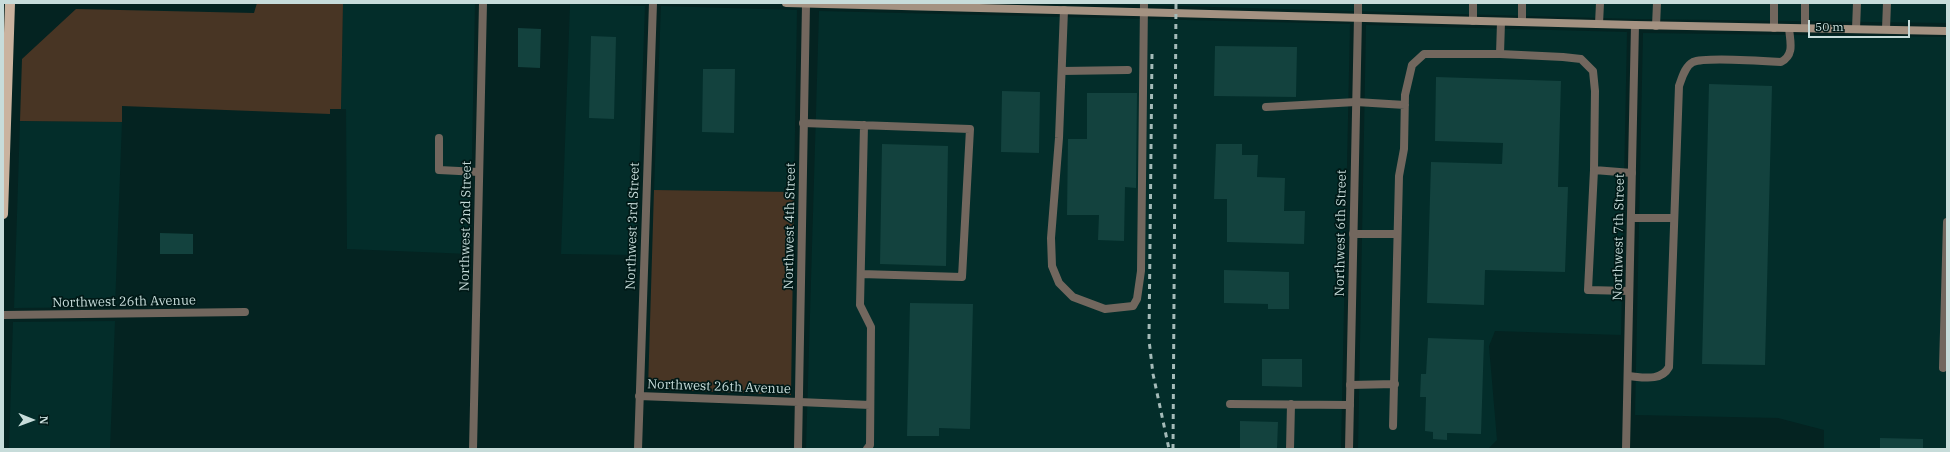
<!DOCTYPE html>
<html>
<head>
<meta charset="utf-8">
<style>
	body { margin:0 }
	#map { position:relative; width:1950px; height:452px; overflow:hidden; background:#042321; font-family:"IBM Plex Serif",serif }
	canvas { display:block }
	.frame { position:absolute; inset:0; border:4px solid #c7dcda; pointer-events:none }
	.north { position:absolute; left:12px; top:400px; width:40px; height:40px; -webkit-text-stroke:3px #001917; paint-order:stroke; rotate:91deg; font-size:11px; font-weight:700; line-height:16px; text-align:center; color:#c7dcda }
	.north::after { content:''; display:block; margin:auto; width:14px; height:18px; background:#c7dcda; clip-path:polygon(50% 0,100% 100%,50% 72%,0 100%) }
	.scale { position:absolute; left:1808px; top:20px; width:102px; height:18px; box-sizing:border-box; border:2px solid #c7dcda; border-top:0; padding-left:5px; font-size:12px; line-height:14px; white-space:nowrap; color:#c7dcda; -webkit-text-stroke:3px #001917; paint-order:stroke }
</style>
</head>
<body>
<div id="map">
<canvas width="1950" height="452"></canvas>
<div class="frame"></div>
<div class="north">N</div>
<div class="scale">50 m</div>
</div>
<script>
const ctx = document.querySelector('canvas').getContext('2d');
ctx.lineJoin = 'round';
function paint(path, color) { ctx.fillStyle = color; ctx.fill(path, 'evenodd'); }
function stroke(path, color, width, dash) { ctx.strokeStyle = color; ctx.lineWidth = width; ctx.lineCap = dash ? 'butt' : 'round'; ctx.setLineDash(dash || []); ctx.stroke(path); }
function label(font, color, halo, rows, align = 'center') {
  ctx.font = font + ' "IBM Plex Serif",serif'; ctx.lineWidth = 3.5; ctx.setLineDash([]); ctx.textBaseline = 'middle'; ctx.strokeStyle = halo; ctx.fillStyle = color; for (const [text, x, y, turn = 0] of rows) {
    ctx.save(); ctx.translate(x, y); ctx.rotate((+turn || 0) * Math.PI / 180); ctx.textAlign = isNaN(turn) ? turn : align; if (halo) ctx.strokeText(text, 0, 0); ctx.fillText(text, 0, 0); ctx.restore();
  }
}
const built = new Path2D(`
	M343 3H475L470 254 347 249 346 109H341Z
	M1071 3H1947V23L1636 19Z
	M570 4 645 6 636 255 561 254Z
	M661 6 797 10 794 192 654 190Z
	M819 11 1350 24 1341 449H806Z
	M1366 25 1627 32 1621 335 1495 331 1489 346 1497 440 1488 449H1358Z
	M1643 33 1947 37V449H1824V430L1778 418 1635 415Z
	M20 121 122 122 115 307 14 308Z
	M115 321 110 449H9L13 322Z`);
const green = new Path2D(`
	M257 3H343L341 109H330V114L122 106V122L20 121 22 59 76 9 254 13Z
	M654 190 794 192 791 395 648 389Z`);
const building = new Path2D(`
	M518 28 541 29 540 68 518 67Z
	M591 36 616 37 614 119 589 118Z
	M1215 46 1297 47 1296 97 1214 96Z
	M703 69H735L734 133 702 132Z
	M1436 77 1561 81 1558 187H1568L1565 272 1485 270 1484 305 1427 303 1431 162 1502 164 1503 143 1435 141Z
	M1709 84 1772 86 1765 365 1702 364Z
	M1002 91 1040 92 1039 153 1001 152Z
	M1087 93H1137L1136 188 1125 187 1124 241 1098 240 1099 215H1067L1068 139H1087Z
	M882 144 948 146 946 266 880 264Z
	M1216 144H1242V155H1258L1257 177 1285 178 1284 211H1305L1304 244 1227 242V199H1214Z
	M160 233 193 234V254H160Z
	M1224 270 1289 272V309H1268V304L1224 303Z
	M910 303 973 304 970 429 939 428V436H907Z
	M1428 338 1484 340 1481 434 1447 433V440L1433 439V432L1425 431 1426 397H1420L1421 374H1426Z
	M1262 359H1302V387L1262 386Z
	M1240 421 1278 422 1277 449H1240Z
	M1880 438 1923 439V449H1880Z`);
const lane = new Path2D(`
	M1774 3V28
	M1805 3V28
	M1064 10 1059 138 1051 238 1052 266 1059 283 1073 297 1105 309 1133 306 1137 299 1141 271 1144 3
	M1358 17V3
	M1473 21V3
	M1501 22 1500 54 1563 57 1581 59 1593 71 1595 91 1594 170 1632 173
	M1522 22V3
	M1599 24 1600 3
	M1656 26 1657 3
	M1856 29 1857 3
	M1886 29 1887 3
	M1062 71 1128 70
	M1266 107 1356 102 1405 105
	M803 123 970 129 962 277 861 274
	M864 125 860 305 871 327 870 445 867 449
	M439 138V170L479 172
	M1594 170 1588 290 1629 291
	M1631 218H1674
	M1353 234H1397
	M1943 368 1947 222
	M1628 376C1642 377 1661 382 1669 367L1679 86C1682 78 1685 66 1693 62 1704 57 1766 61 1781 62 1795 55 1790 41 1789 28
	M1350 385 1395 384
	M799 402 870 405
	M1230 404 1350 405
	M1393 426 1399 176 1404 149 1405 95 1412 65 1424 54H1500
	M1290 449 1291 404`);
const street = new Path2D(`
	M3 315 245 312
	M639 396 799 402
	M473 449 483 3
	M638 449 653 3
	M798 449 806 4
	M1349 449 1358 17
	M1626 449 1635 25`);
const secondary = new Path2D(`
	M786 3 1635 25 1947 31`);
const primary = new Path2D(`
	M3 214 10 3`);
const rail = new Path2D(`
	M1152 54 1149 340 1153 374 1169 449
	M1173 449 1176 3`);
const streetNames = [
	["Northwest 2nd Street",466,226,-89],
	["Northwest 3rd Street",633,226,-88],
	["Northwest 4th Street",790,226,-89],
	["Northwest 6th Street",1341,233,-89],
	["Northwest 7th Street",1619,237,-89],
	["Northwest 26th Avenue",124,302,-1],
	["Northwest 26th Avenue",719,387,2]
];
paint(built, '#032d2a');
paint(green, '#483524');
paint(building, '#13423e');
stroke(lane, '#72675e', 8);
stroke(street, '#72675e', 8);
stroke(secondary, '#a49282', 8);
stroke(primary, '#cab39f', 10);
stroke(rail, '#a5bbb9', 3, [5, 5]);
label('13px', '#c7dcda', '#001917', streetNames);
</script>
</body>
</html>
